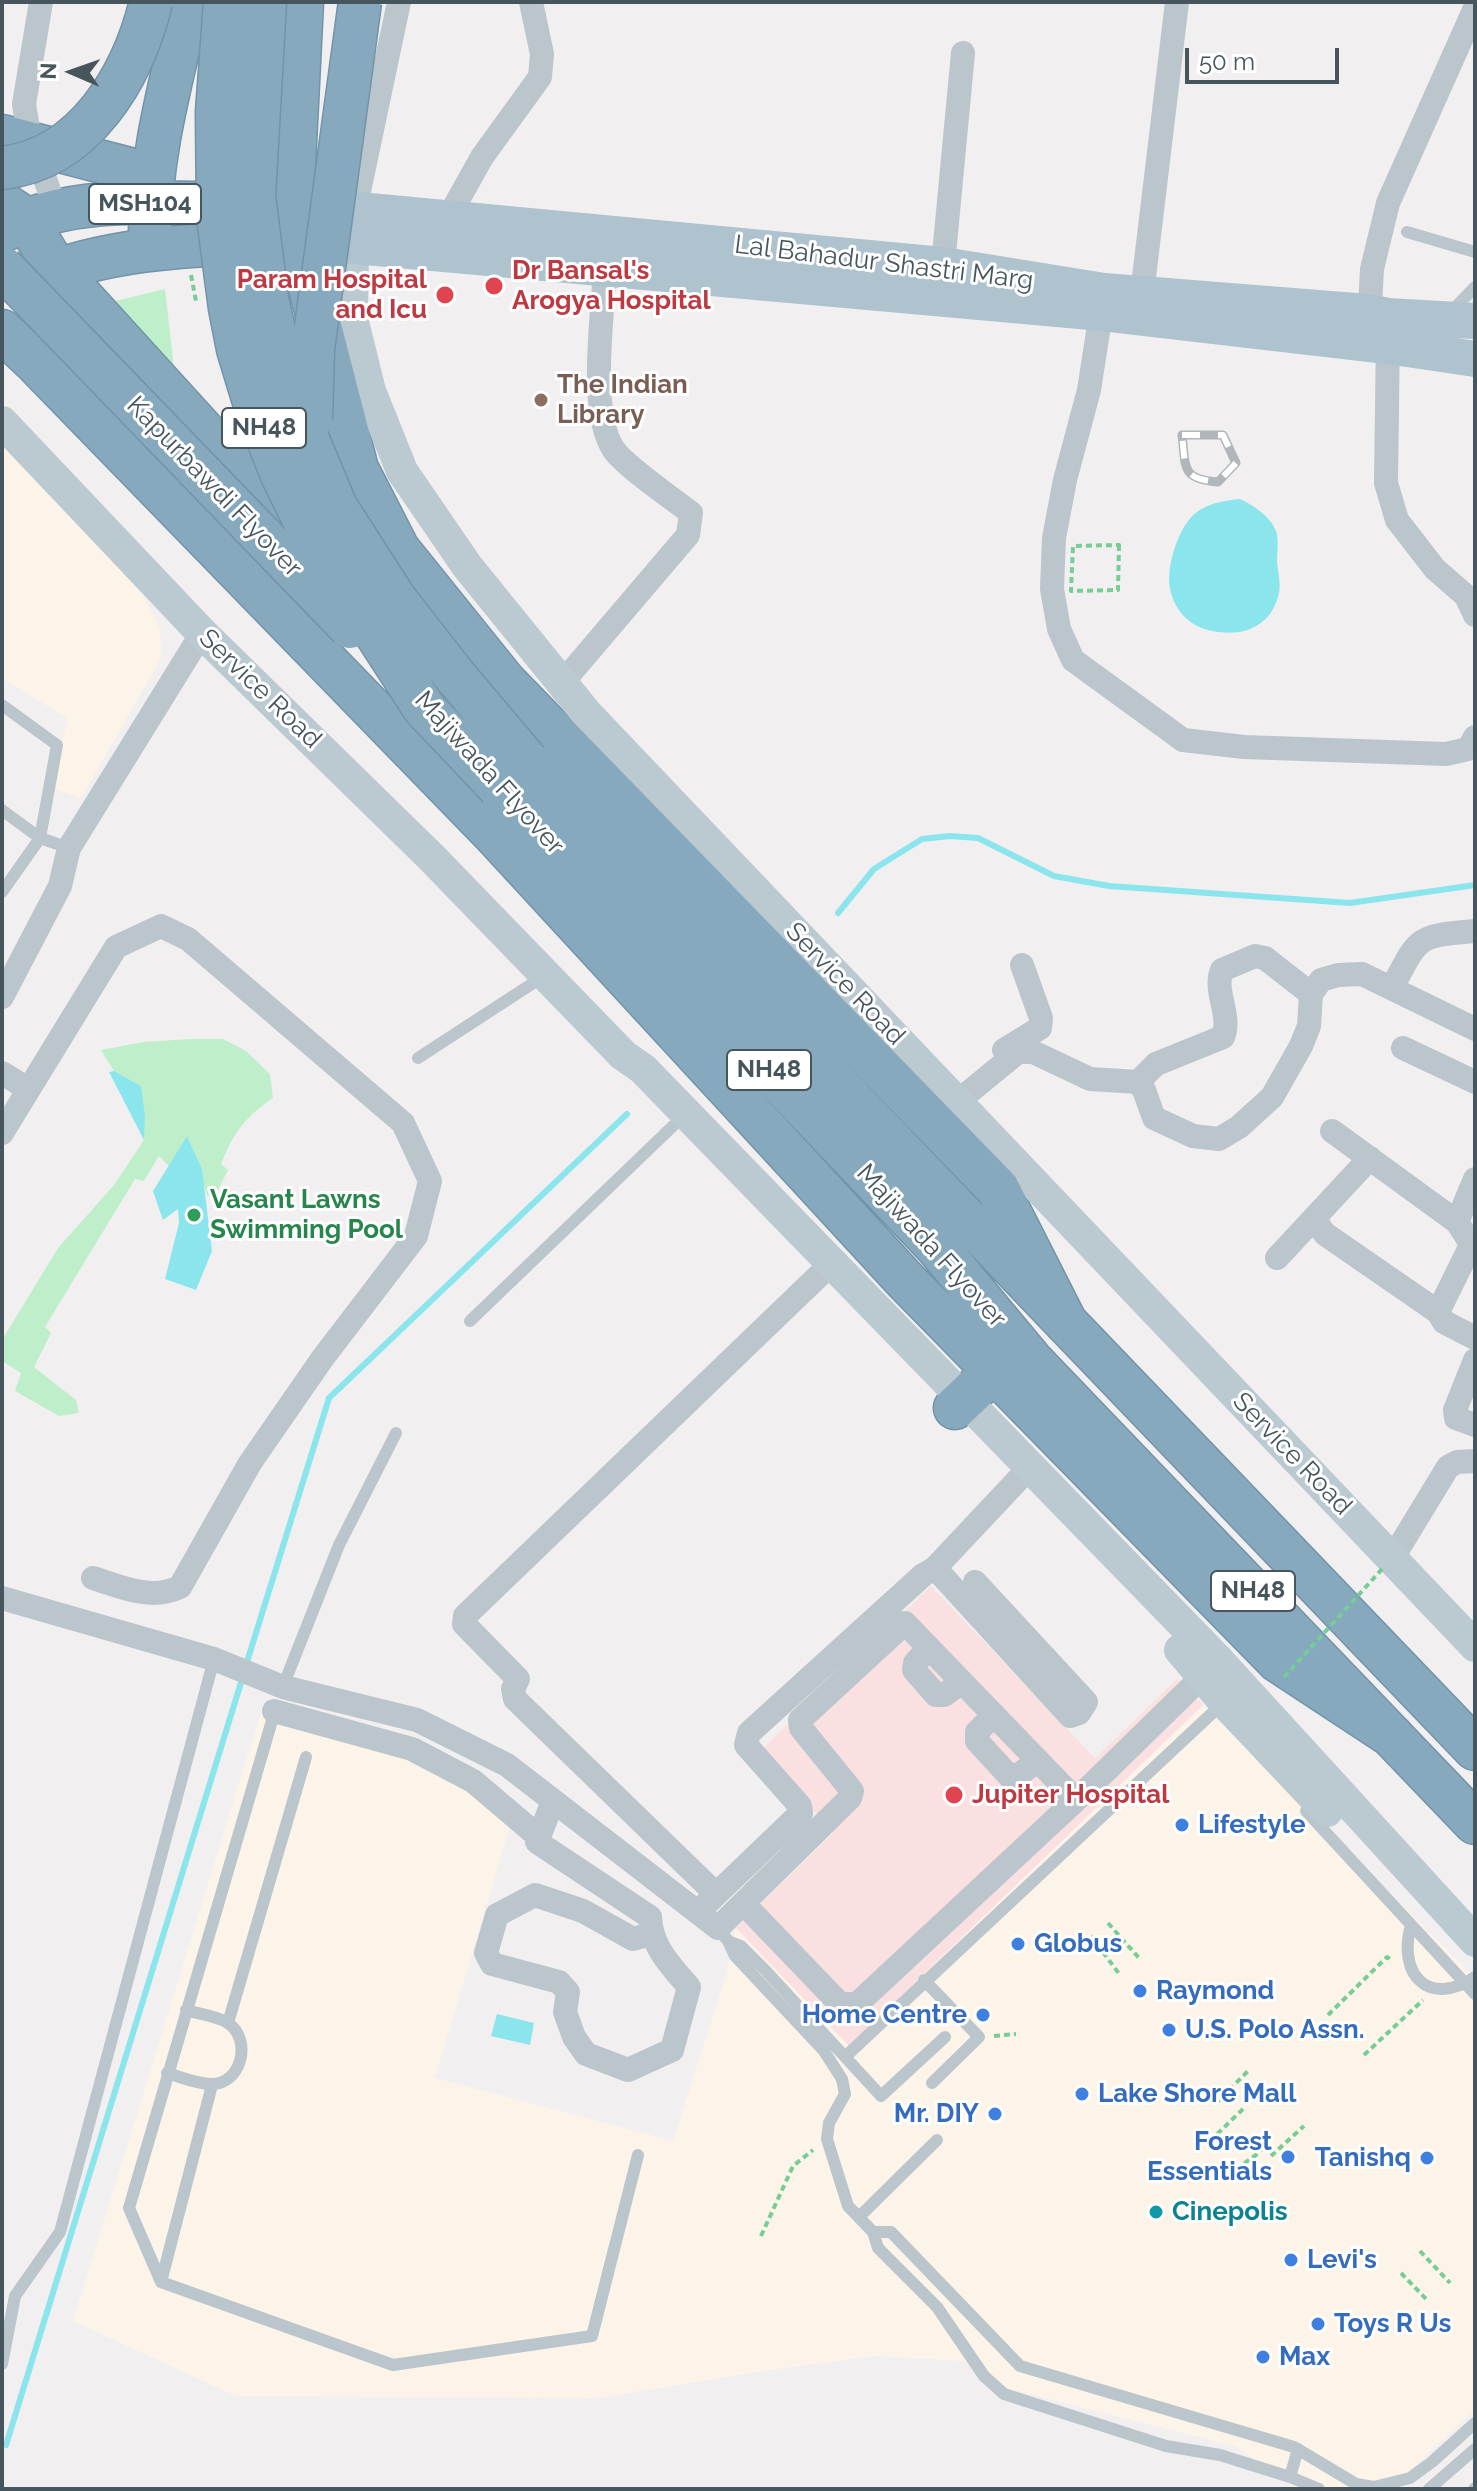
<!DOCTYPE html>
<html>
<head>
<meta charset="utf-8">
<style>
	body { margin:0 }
	#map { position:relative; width:1477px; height:2491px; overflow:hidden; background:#f2eff0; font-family:Raleway,sans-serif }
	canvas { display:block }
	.frame { position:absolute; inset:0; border:4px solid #47565d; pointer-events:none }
	.north { position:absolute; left:32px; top:32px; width:80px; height:80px; -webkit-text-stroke:6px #fff; paint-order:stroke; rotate:272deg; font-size:22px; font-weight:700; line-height:32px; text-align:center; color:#47565d }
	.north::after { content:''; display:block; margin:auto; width:28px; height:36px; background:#47565d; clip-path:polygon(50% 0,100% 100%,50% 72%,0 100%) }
	.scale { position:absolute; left:1185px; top:48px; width:154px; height:36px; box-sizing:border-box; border:4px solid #47565d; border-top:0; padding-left:10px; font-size:24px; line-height:28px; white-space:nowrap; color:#47565d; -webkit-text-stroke:6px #fff; paint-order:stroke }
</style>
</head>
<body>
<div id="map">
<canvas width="1477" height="2491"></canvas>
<div class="frame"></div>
<div class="north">N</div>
<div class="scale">50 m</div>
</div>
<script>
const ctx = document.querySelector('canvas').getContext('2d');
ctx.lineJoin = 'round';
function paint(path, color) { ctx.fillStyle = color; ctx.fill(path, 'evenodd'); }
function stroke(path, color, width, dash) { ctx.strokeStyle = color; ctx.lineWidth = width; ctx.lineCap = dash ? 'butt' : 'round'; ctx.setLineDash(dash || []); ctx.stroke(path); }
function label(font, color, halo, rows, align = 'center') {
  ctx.font = font + ' Raleway,sans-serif'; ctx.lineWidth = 6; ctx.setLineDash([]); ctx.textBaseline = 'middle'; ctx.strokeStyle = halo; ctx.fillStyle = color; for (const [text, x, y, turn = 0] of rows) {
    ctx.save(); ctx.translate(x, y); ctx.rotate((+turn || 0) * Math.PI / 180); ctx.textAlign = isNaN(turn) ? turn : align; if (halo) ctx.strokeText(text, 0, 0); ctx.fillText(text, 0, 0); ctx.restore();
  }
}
const commercial = new Path2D(`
	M2 437 125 568 147 602 160 630 161 658 81 798 54 789 67 718 2 678Z
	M264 1703 413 1738 513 1816 435 2078 673 2141 726 1975 736 1928 849 2046 1203 1705 1475 1978V2410L1390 2489H1297L1235 2446 998 2386 978 2362 875 2356 755 2372 597 2398 236 2396 73 2321Z`);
const medical = new Path2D(`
	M931 1586 1095 1758 1177 1679 1203 1705 849 2046 736 1928 834 1832 758 1753Z`);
const green = new Path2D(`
	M165 289 175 377 107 303Z
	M190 1039H223L246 1051 270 1074 273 1098C245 1117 234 1132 221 1164L228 1170 216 1194 207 1196 195 1153 187 1137 169 1166 159 1156 144 1181 135 1179 45 1327 51 1333 34 1367 76 1400 79 1413 59 1416 15 1391 21 1373 2 1361V1340L58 1248 114 1185 144 1140 141 1086 114 1071 101 1050 143 1042Z`);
const water = new Path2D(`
	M1240 499C1253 505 1271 517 1276 531 1279 540 1277 553 1277 562 1278 572 1281 584 1279 593 1271 629 1240 638 1208 630 1189 625 1176 611 1171 593 1167 580 1170 563 1174 550 1187 512 1201 503 1240 499Z
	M114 1071 141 1086 145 1116 144 1140 109 1072Z
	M187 1136 202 1169 212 1251 196 1290 165 1279 179 1223 178 1209 163 1220 153 1191Z
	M497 2014 534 2023 530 2045 491 2036Z`);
const stream = new Path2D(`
	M838 913 874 869 922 839 950 836 978 838 1054 876 1109 886 1350 903 1475 885
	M246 1665 329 1398 627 1114
	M6 2445 243 1676`);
const path = new Path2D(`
	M191 275 196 301
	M1119 545 1118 590 1071 591 1073 546Z
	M1108 1923 1139 1958
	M1091 1936 1120 1975
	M1328 2015 1387 1957 1393 1961
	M994 2036 1016 2034
	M1364 2055 1423 2000
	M1215 2104 1250 2069
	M1210 2141 1244 2108
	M1271 2156 1304 2126
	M1236 2169 1256 2155 1272 2137
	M761 2236 793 2166 813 2150
	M1420 2251 1450 2283
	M1401 2273 1428 2301`);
const lane = new Path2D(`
	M1407 232 1475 252
	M1450 313 1475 287
	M2 705 57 745 40 838 2 892
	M2 810 40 838 69 848
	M418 1058 544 976
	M470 1321 674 1125
	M282 1689 339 1545 396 1433
	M276 1707 129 2208 161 2282 393 2365 592 2336 638 2155
	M1306 1811 1475 1994
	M1411 1925C1397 1975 1429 2008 1475 1977
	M718 1928 728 1941 735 1956 824 2051 842 2079 845 2094 829 2123 827 2139 848 2206 873 2232 878 2248 937 2307 984 2376 1004 2394 1166 2446 1220 2455 1290 2477 1319 2489
	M728 1941 741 1946 766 1971 881 2096 945 2037
	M924 1980 979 2037 932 2083
	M228 2023 306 1757
	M846 2056 1223 1703
	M167 2073C181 2077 197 2084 211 2084 241 2085 253 2040 228 2023 217 2016 198 2014 186 2010
	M859 2217 937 2140
	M873 2232H891L1020 2366 1294 2447 1356 2484 1374 2487 1410 2478 1432 2462 1475 2423
	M161 2282 212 2085
	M2 2364 15 2296 60 2232 214 1659
	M1290 2477 1298 2449
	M1429 2489 1475 2449
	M1474 2489 1475 2488`);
const street = new Path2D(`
	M41 2 24 104 29 135 57 212
	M355 210 399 2
	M448 218 482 157 540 77 542 54 531 2
	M943 265 963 53
	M1142 294 1177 2
	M1103 300 1089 390 1065 480 1054 538 1052 589 1059 629 1073 660 1183 740 1244 747 1446 754 1468 749 1475 737
	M1369 325 1372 269 1388 203 1475 8
	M1388 333 1386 483 1397 520 1435 569 1466 596 1475 615
	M562 683 688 535 691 513C672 498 626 467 614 450 588 412 603 314 605 268
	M1392 988C1419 936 1416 936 1475 931
	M2 997 60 886 69 848 202 633
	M1403 1048 1475 1082
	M1004 1050 1040 1028 1041 1018 1022 965
	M2 1073 28 1089
	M1138 1082 1156 1064 1223 1037C1232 1015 1213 991 1222 970L1255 956 1265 958 1311 994
	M957 1102 1018 1052H1033L1090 1079 1138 1082 1144 1090 1154 1118 1193 1136 1219 1139 1239 1127 1272 1097 1301 1046 1309 1026 1311 994 1321 980 1338 975 1362 974 1475 1029
	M1332 1131 1457 1222 1475 1250
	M2 1133 116 947 161 926 188 939 403 1123 430 1181 416 1236 322 1359 250 1463 180 1587C151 1601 122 1587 93 1578
	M1314 1219 1325 1234 1438 1312
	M1457 1222 1475 1179
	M1471 1245 1438 1312 1444 1322 1475 1338
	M1277 1258 1370 1158
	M1475 1360 1455 1410 1456 1418 1475 1425
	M1392 1559 1448 1467 1457 1462 1475 1461
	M935 1568 1070 1716 1079 1713 1086 1702 975 1582
	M2 1598 214 1659 283 1687 417 1720 507 1765 718 1928 850 1798 852 1791 801 1728 800 1720 905 1623 1076 1800 1212 1667
	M929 1648 915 1663 914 1670 936 1695H944L962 1682
	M274 1711 412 1749 473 1781 539 1837
	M994 1715 977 1732V1741L1010 1777H1016L1037 1761
	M553 1801 537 1842 650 1917C651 1946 670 1965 689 1987L672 2050 628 2070 586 2054 574 2037 565 2012 568 1992 559 1982 492 1964 486 1953 497 1915 535 1895 583 1911 633 1939 651 1934
	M716 1894 515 1699 513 1689 518 1679 464 1624 465 1616 832 1263
	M744 1904 840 2004H857L1076 1800
	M705 1905 801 1813 800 1806 746 1745 749 1733 923 1575 935 1568 1030 1467`);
const secondary = new Path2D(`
	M353 245 352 318 370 391 402 471 467 566 587 714 1475 1646
	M2 422 202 633 432 858 623 1055 643 1069 1218 1660 1475 1941
	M1180 1650 1224 1702 1327 1811`);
const primary = new Path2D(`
	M306 205 943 265 1104 291 1368 312 1388 316 1475 321
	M299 241 1102 313 1387 346 1475 359`);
const highway = new Path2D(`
	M302 2 292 204 298 241 357 469 398 549 505 682 998 1189 1066 1323
	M2 136 153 175
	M2 203 25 218 56 269 307 545
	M3 231C72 192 175 204 252 204
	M150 233C150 153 172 79 189 2
	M35 278C105 250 182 245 256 243
	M2 331 37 364 493 833 904 1279 1278 1661 1392 1736
	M527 761 1475 1749
	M499 787 937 1247 1031 1360 1475 1823
	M955 1408 994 1371`);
const rail = new Path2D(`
	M1182 435H1223L1236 463 1218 482C1181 479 1186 468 1182 435Z`);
const pathBridge = new Path2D(`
	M1284 1677 1383 1568`);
const highwayBridge = new Path2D(`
	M225 2 217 112 218 217 230 308 238 349 258 415 282 475 309 530 424 708 499 787
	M265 2 254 196 267 299 279 353 298 416 336 507 395 599 455 676 527 761
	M2 168C85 159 133 76 151 2
	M2 267 350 627
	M311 419 313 349 360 2`);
const markers = [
	[494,286,10,"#e0444e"],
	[445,295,10,"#e0444e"],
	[541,400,8,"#8d6e63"],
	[194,1215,8,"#2e9e5b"],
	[954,1795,10,"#e0444e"],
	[1182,1825,8,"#3f7fe0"],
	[1018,1944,8,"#3f7fe0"],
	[1140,1991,8,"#3f7fe0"],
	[983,2015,8,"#3f7fe0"],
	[1169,2030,8,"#3f7fe0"],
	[1082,2094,8,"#3f7fe0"],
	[995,2114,8,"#3f7fe0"],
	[1288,2157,8,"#3f7fe0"],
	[1427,2158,8,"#3f7fe0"],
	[1156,2212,8,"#0f9aa8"],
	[1291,2260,8,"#3f7fe0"],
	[1318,2324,8,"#3f7fe0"],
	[1263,2357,8,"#3f7fe0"]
];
const shields = [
	[145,204,112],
	[264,428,84],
	[769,1070,84],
	[1253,1591,84]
];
const shieldNames = [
	["MSH104",145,204],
	["NH48",264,428],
	["NH48",769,1070],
	["NH48",1253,1591]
];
const streetNames = [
	["Lal Bahadur Shastri Marg",884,263,7],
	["Kapurbawdi Flyover",214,487,46],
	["Service Road",260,689,44],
	["Majiwada Flyover",489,773,48],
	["Service Road",845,984,46],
	["Majiwada Flyover",931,1246,48],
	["Service Road",1292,1454,46]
];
const healthNames = [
	["Dr Bansal's",512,271],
	["Arogya Hospital",512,301],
	["Param Hospital",427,280,"right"],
	["and Icu",427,310,"right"],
	["Jupiter Hospital",972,1795]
];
const educationNames = [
	["The Indian",557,385],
	["Library",557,415]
];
const leisureNames = [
	["Vasant Lawns",210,1200],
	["Swimming Pool",210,1230]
];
const shopNames = [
	["Lifestyle",1198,1825],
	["Globus",1034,1944],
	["Raymond",1156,1991],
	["Home Centre",967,2015,"right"],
	["U.S. Polo Assn.",1185,2030],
	["Lake Shore Mall",1098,2094],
	["Mr. DIY",979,2114,"right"],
	["Forest",1272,2142,"right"],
	["Essentials",1272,2172,"right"],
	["Tanishq",1411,2158,"right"],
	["Levi's",1307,2260],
	["Toys R Us",1334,2324],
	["Max",1279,2357]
];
const cultureNames = [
	["Cinepolis",1172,2212]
];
paint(commercial, '#fcf4e9');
paint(medical, '#fbe0e1');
paint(green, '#beefca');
paint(water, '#8be5ec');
stroke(stream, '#8be5ec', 6);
stroke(highway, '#7294aa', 45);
stroke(path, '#76cd96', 4, [6, 4]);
stroke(lane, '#bbc6cc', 12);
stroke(street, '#bbc6cc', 24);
stroke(secondary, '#bbc9d1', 32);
stroke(primary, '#afc3ce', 36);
stroke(highway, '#87a9be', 42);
stroke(rail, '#b1b6ba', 9);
stroke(rail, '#fff', 6, [18]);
stroke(highwayBridge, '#7294aa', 45, []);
stroke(pathBridge, '#76cd96', 4, [6, 4]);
stroke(highwayBridge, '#87a9be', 42);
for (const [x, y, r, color] of markers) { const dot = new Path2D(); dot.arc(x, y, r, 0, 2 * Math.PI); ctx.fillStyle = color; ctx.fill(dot); stroke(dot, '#fff', 3); }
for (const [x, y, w] of shields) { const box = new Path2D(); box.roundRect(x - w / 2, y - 20, w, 40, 6); ctx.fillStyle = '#fff'; ctx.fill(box); stroke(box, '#47565d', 2); }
label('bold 24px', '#47565d', null, shieldNames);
label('26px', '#47565d', '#fff', streetNames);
label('bold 26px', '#be3a42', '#fff', healthNames, 'left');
label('bold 26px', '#785e54', '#fff', educationNames, 'left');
label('bold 26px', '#27864d', '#fff', leisureNames, 'left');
label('bold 26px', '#366cbe', '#fff', shopNames, 'left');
label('bold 26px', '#0d838f', '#fff', cultureNames, 'left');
</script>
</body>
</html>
